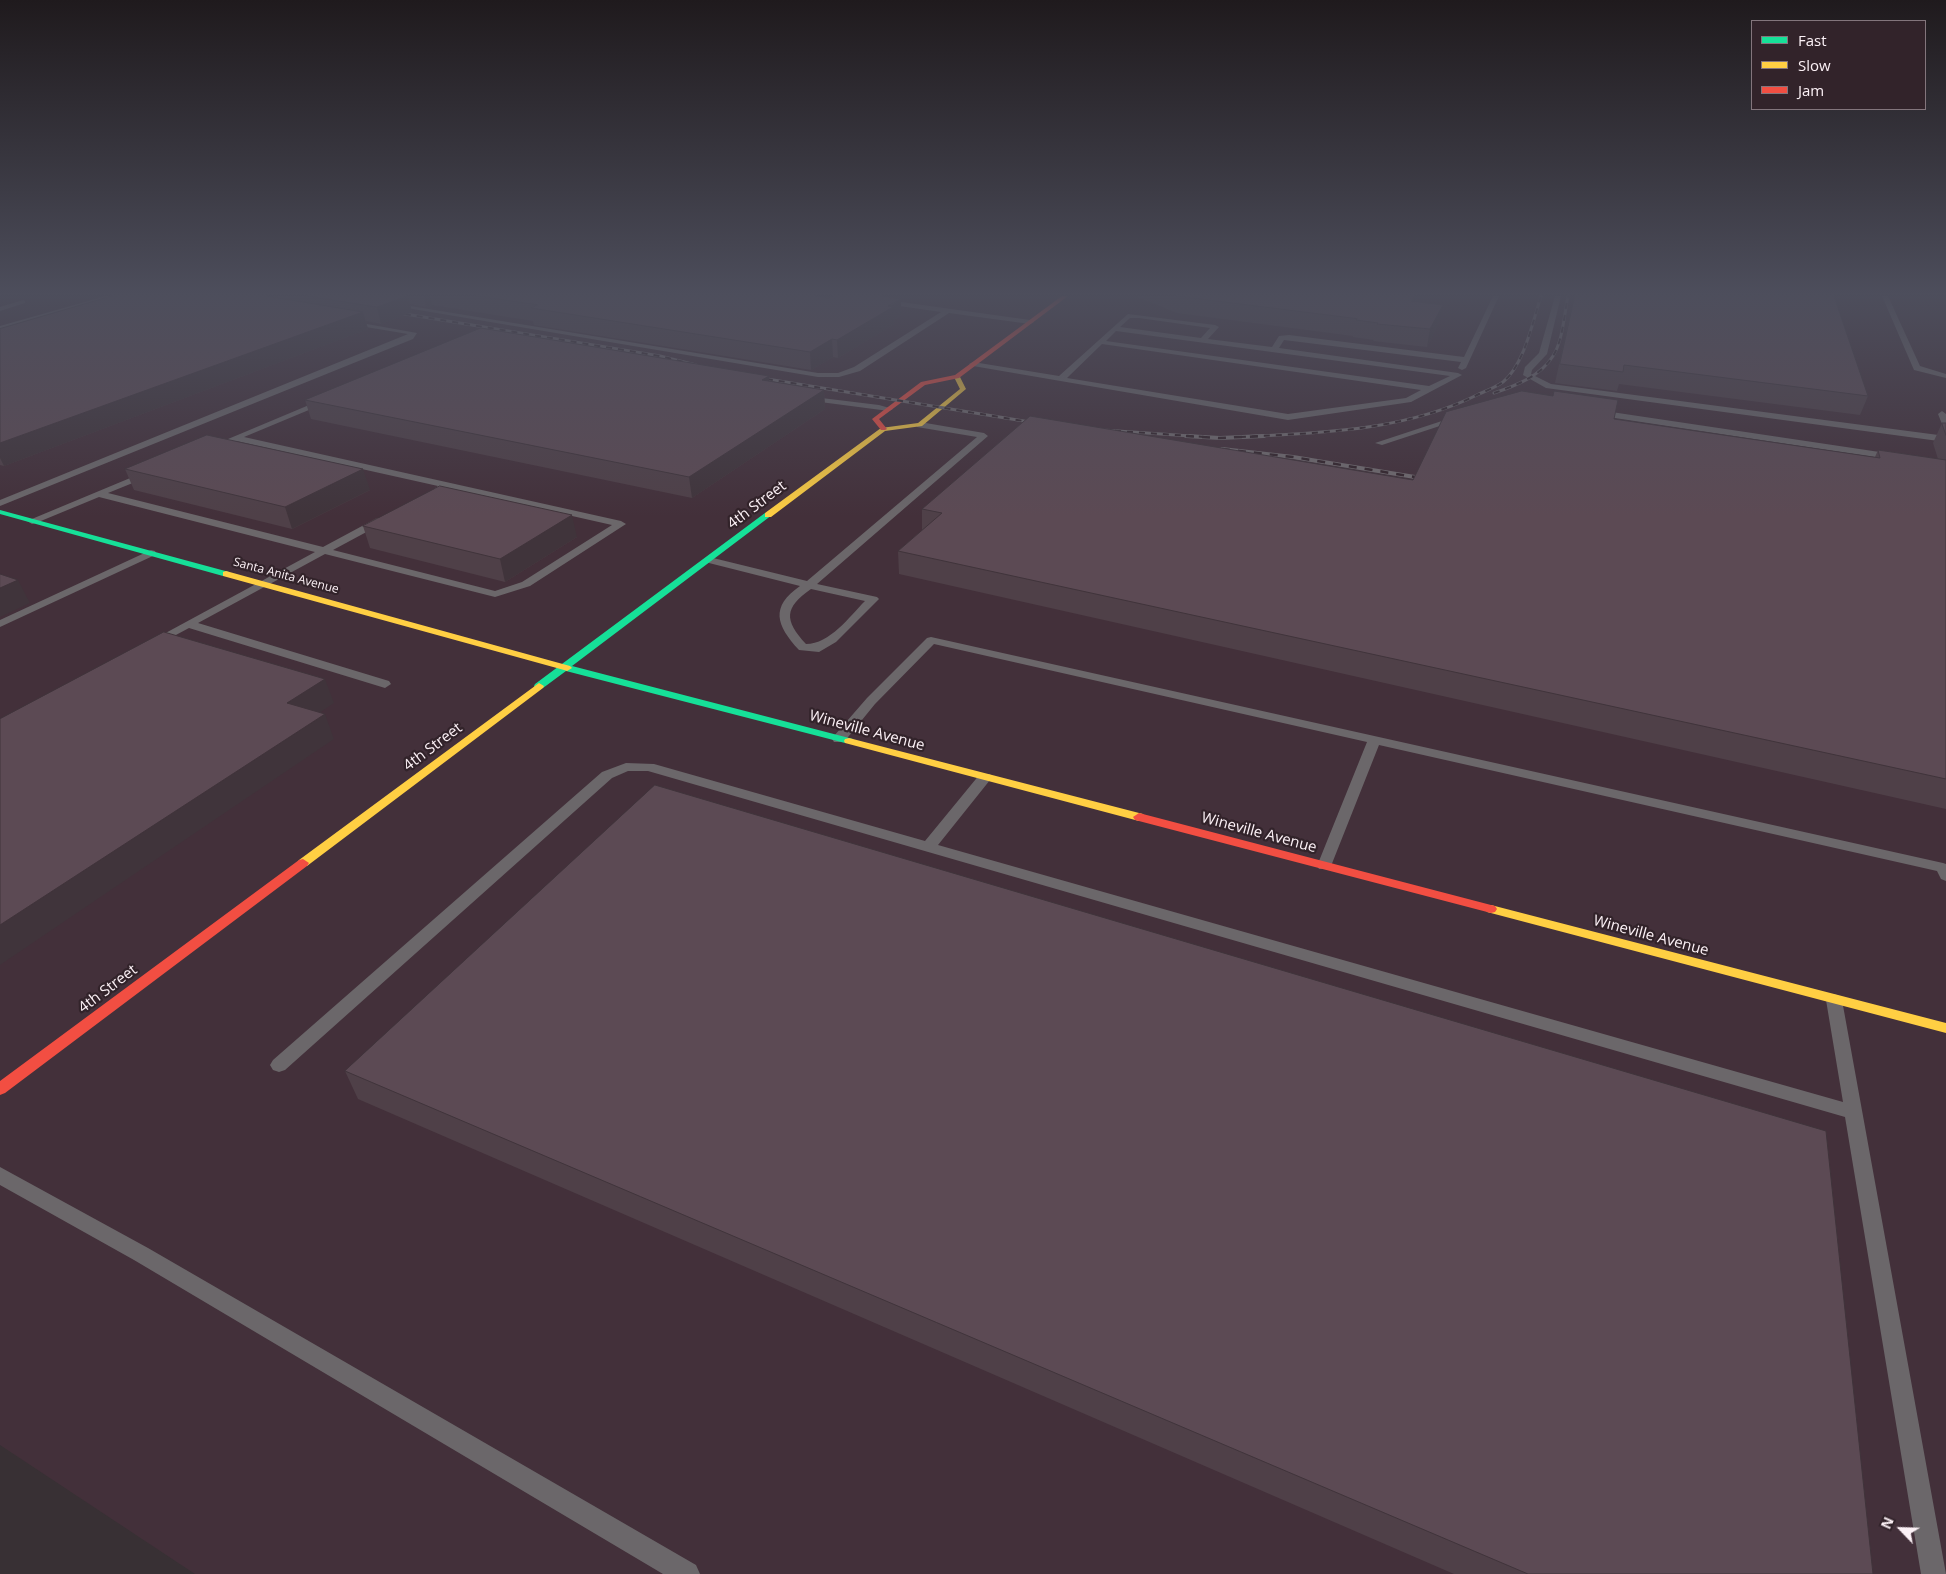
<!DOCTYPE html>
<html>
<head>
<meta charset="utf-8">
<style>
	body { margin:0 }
	#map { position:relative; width:1946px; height:1574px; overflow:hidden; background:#383034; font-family:"Open Sans",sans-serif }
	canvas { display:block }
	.legend { position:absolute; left:1751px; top:20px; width:175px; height:90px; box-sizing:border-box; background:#32232a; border:1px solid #83757c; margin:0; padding:6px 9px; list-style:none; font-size:15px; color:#fcf1f6 }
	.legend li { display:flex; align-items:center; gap:10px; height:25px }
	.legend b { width:25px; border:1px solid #83757c }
	.north { position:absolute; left:1876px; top:1504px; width:50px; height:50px; -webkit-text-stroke:4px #32232a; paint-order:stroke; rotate:294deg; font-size:14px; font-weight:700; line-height:20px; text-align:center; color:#fcf1f6 }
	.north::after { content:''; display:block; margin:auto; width:18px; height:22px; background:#fcf1f6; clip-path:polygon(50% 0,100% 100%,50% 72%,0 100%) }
</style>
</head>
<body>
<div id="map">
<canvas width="1946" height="1574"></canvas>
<ul class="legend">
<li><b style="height:6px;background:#16e098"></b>Fast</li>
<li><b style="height:6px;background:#ffcf43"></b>Slow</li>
<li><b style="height:6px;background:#f24e42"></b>Jam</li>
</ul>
<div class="north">N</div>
</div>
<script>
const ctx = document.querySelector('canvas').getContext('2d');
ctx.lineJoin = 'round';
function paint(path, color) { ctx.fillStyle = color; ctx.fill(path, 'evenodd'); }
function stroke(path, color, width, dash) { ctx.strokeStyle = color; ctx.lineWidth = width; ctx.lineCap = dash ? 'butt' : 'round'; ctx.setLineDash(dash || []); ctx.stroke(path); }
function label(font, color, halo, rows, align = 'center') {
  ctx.font = font + ' "Open Sans",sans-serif'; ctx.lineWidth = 4.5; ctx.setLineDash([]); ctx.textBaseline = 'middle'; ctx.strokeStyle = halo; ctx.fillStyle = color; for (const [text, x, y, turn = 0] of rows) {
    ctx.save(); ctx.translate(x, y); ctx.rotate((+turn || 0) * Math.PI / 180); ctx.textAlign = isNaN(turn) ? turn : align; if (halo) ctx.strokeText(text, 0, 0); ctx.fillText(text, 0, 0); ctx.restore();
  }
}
const built = new Path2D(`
	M0 296H1946V1574H195L0 1445Z`);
const lane = new Path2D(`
	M106 296H116L0 330V326Z
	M841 296H858L1030 320 1034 322 1030 324 949 313 860 371 839 377H818L389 305 392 303 818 373H838L854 367 941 312 844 298Z
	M1493 296H1499L1466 368 1462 370 1458 368 1461 362 1284 340 1279 348 1458 373 1462 375 1411 402 1288 420 973 366 969 364 973 362 1059 376 1128 314 1215 325 1219 327 1208 339 1272 347 1279 336 1289 335 1464 357ZM1130 318H1139L1210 328 1201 338 1120 327ZM1116 331 1450 376 1429 386 1106 341ZM1102 344 1421 390 1406 398 1288 414 1067 378Z
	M1555 296H1561L1547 354 1532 370 1531 374 1551 384 1946 436V442L1546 388 1523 375 1525 367 1539 353Z
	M1882 296H1888L1920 366 1946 374V378L1914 370Z
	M23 300 25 301V303L0 311V307Z
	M350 321 417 333 413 339 0 506V500L408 334 348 324V322Z
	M805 396 879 405 893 409 889 411 805 400Z
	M321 400 328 402 244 437 621 521 626 524 530 586 495 597 325 554 198 623 389 681 391 684 385 688 189 628 159 644 155 645 149 642 315 552 99 497 36 523 32 524 27 521 147 471 150 472V476L108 493 323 547 377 518H385V522L333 550 495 591 522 582 612 525 448 488 439 492 434 489 438 486 236 441 213 450 209 447Z
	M1598 410 1893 454 1897 457 1893 460 1595 415V411Z
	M1942 411 1946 414V427L1942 424 1938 414Z
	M1454 417 1461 419 1382 445 1375 443Z
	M920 422 984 433 988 436 817 584 877 597 879 599 836 642 819 652 799 650C776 625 770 607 800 586L705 562 704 560 709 557 807 581 977 437 917 427 916 425ZM811 589 865 601C849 617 830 644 806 644 784 620 784 608 811 589Z
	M151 550 155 551 156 553 155 555 0 627V620Z
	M931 637 1943 863 1946 864V881L1941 879 1937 871 1379 745 1331 866 1329 869H1319L1317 866 1367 742 934 644 875 704 844 742H834L832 739 834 736 867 698 927 638Z
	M626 763 654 764 925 841 980 774H990L992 777 990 780 938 845 1843 1102 1826 1000 1828 996 1834 994 1840 996 1842 1000 1946 1574H1921L1845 1117 648 771H628L612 778 285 1070 279 1072 273 1070 270 1065 273 1060 602 772Z
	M0 1167 148 1248 696 1565 700 1574H663L134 1260 0 1185Z`);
const fast = new Path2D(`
	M0 510 229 572 230 574 229 576H223L0 514Z
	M765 513 772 515 572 666 853 739 854 741 853 743H845L566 671 543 688H535L534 686 535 684Z`);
const slow = new Path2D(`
	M957 375 960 377 966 389 922 426 885 431 771 517H765V513L881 428 918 423 960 389 954 377Z
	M226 571 570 666 572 668 567 671 564 670 223 576V572Z
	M539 683 544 686 543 688 307 866H299L297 863 299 860Z
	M849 738 1143 814 1145 817 1139 821 845 743 844 741 845 739Z
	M1491 905 1946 1023V1033L1487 912 1485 909 1487 906Z`);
const jam = new Path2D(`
	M1062 296H1068L959 378 925 385 879 419 887 429 885 430H881L872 419 921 382 955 375Z
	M1139 813 1491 905 1495 906 1497 909 1495 912 1491 913 1135 820 1133 817Z
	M303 859 309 863 307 866 5 1093 0 1095V1081L299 860Z`);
const railFar1 = new Path2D(`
	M393 312 660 356 696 365
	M755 377 1036 423
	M1494 393C1515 386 1541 376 1553 356 1563 340 1564 315 1568 296
	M1103 430 1205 437
	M1240 437C1320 433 1406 431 1479 394 1486 391 1496 387 1503 382 1524 365 1533 321 1541 296`);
const rail = new Path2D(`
	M1186 436 1220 438 1264 436
	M1222 449 1293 457 1427 479`);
const wall = new Path2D(`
	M112 296H815L901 315 894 320V324L838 358 833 357 811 370 534 325 533 321 432 305 426 307 410 304 412 312 381 324 366 321 368 329 4 466 0 465V329Z
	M1135 296H1421L1417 302 1439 322 1427 347 1373 341 1374 340 1353 337V336L1177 313Z
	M1574 296H1834L1868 396 1860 415 1619 384 1617 391 1555 383Z
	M769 376V381L824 390 825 409 692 498 311 419 305 400Z
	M1614 419 1875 457 1878 450 1938 459 1933 443 1942 423H1946V809L899 574 898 551 922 530V509L1413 480Z
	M125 469 370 490 292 529 134 490Z
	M363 526 577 537 505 582 370 548Z
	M345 1071 1873 1574H1454L358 1099Z`);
const shadedWall = new Path2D(`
	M0 296H17L0 301Z
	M408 296 412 312 381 324 377 307Z
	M424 296H430L432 305 426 307Z
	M1415 296H1421L1408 318 1411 301Z
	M901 299V315L894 320V324L838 358 837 340Z
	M1443 305 1439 322 1427 347 1430 329Z
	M363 312 368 329 4 466 0 458V443Z
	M832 339 833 357 811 370 810 352Z
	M769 376 770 394 762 380Z
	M824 390 825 409 692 498 689 477Z
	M363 469 370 490 292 529 285 507Z
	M572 515 577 537 505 582 500 559Z
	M18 580 30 603 0 617V588Z
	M325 679 334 703 297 728 287 703Z
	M325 714 334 739 0 965V925Z`);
const building = new Path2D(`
	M112 296H267L363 312 0 443V329Z
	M308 296H407L377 307Z
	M478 296H815L829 298 833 296H881L901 299 888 306 893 307 837 340 832 339 810 352 531 308 537 305Z
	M1177 296H1415L1411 301 1443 305 1430 329 1377 324 1378 323 1356 320 1357 319Z
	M1575 296H1834L1868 396 1624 365 1623 372 1560 364Z
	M481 328 769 376 762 380 824 390 689 477 305 400Z
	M1522 391 1553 396 1554 391 1618 400 1614 419 1880 458 1878 450 1946 460V779L898 551 942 513 922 509 1030 416 1413 480 1446 412Z
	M1942 423H1946V435Z
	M207 435 363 469 285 507 125 469Z
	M440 486 572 515 500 559 363 526Z
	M0 574 18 580 0 588Z
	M164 632 325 679 287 703 325 714 0 925V719Z
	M655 785 1826 1131 1873 1574H1528L345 1071Z`);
const farStreetnames = [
	["Santa Anita Avenue",286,576,15]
];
const streetNames = [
	["4th Street",757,505,-37],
	["Wineville Avenue",867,731,15],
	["4th Street",433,747,-37],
	["Wineville Avenue",1259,833,15],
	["Wineville Avenue",1651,936,15],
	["4th Street",108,989,-37]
];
paint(built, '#43303a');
paint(lane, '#6b676a');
paint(fast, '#16e098');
paint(slow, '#ffcf43');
paint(jam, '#f24e42');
stroke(railFar1, '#726c70', 3);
stroke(rail, '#726c70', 4);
stroke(railFar1, '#32232a', 2, [6]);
stroke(rail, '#32232a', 2.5, [8]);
paint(wall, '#4f4048');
paint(shadedWall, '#40343b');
paint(building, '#5c4a54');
stroke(building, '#40343b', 1);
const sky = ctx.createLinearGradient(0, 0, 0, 516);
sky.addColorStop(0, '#1f1a1d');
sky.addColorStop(0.57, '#4d4e5c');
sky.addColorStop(1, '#4d4e5c00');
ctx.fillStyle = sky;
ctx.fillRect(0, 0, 1946, 516);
label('12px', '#fcf1f6', '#32232a', farStreetnames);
label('15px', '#fcf1f6', '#32232a', streetNames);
</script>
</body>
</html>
